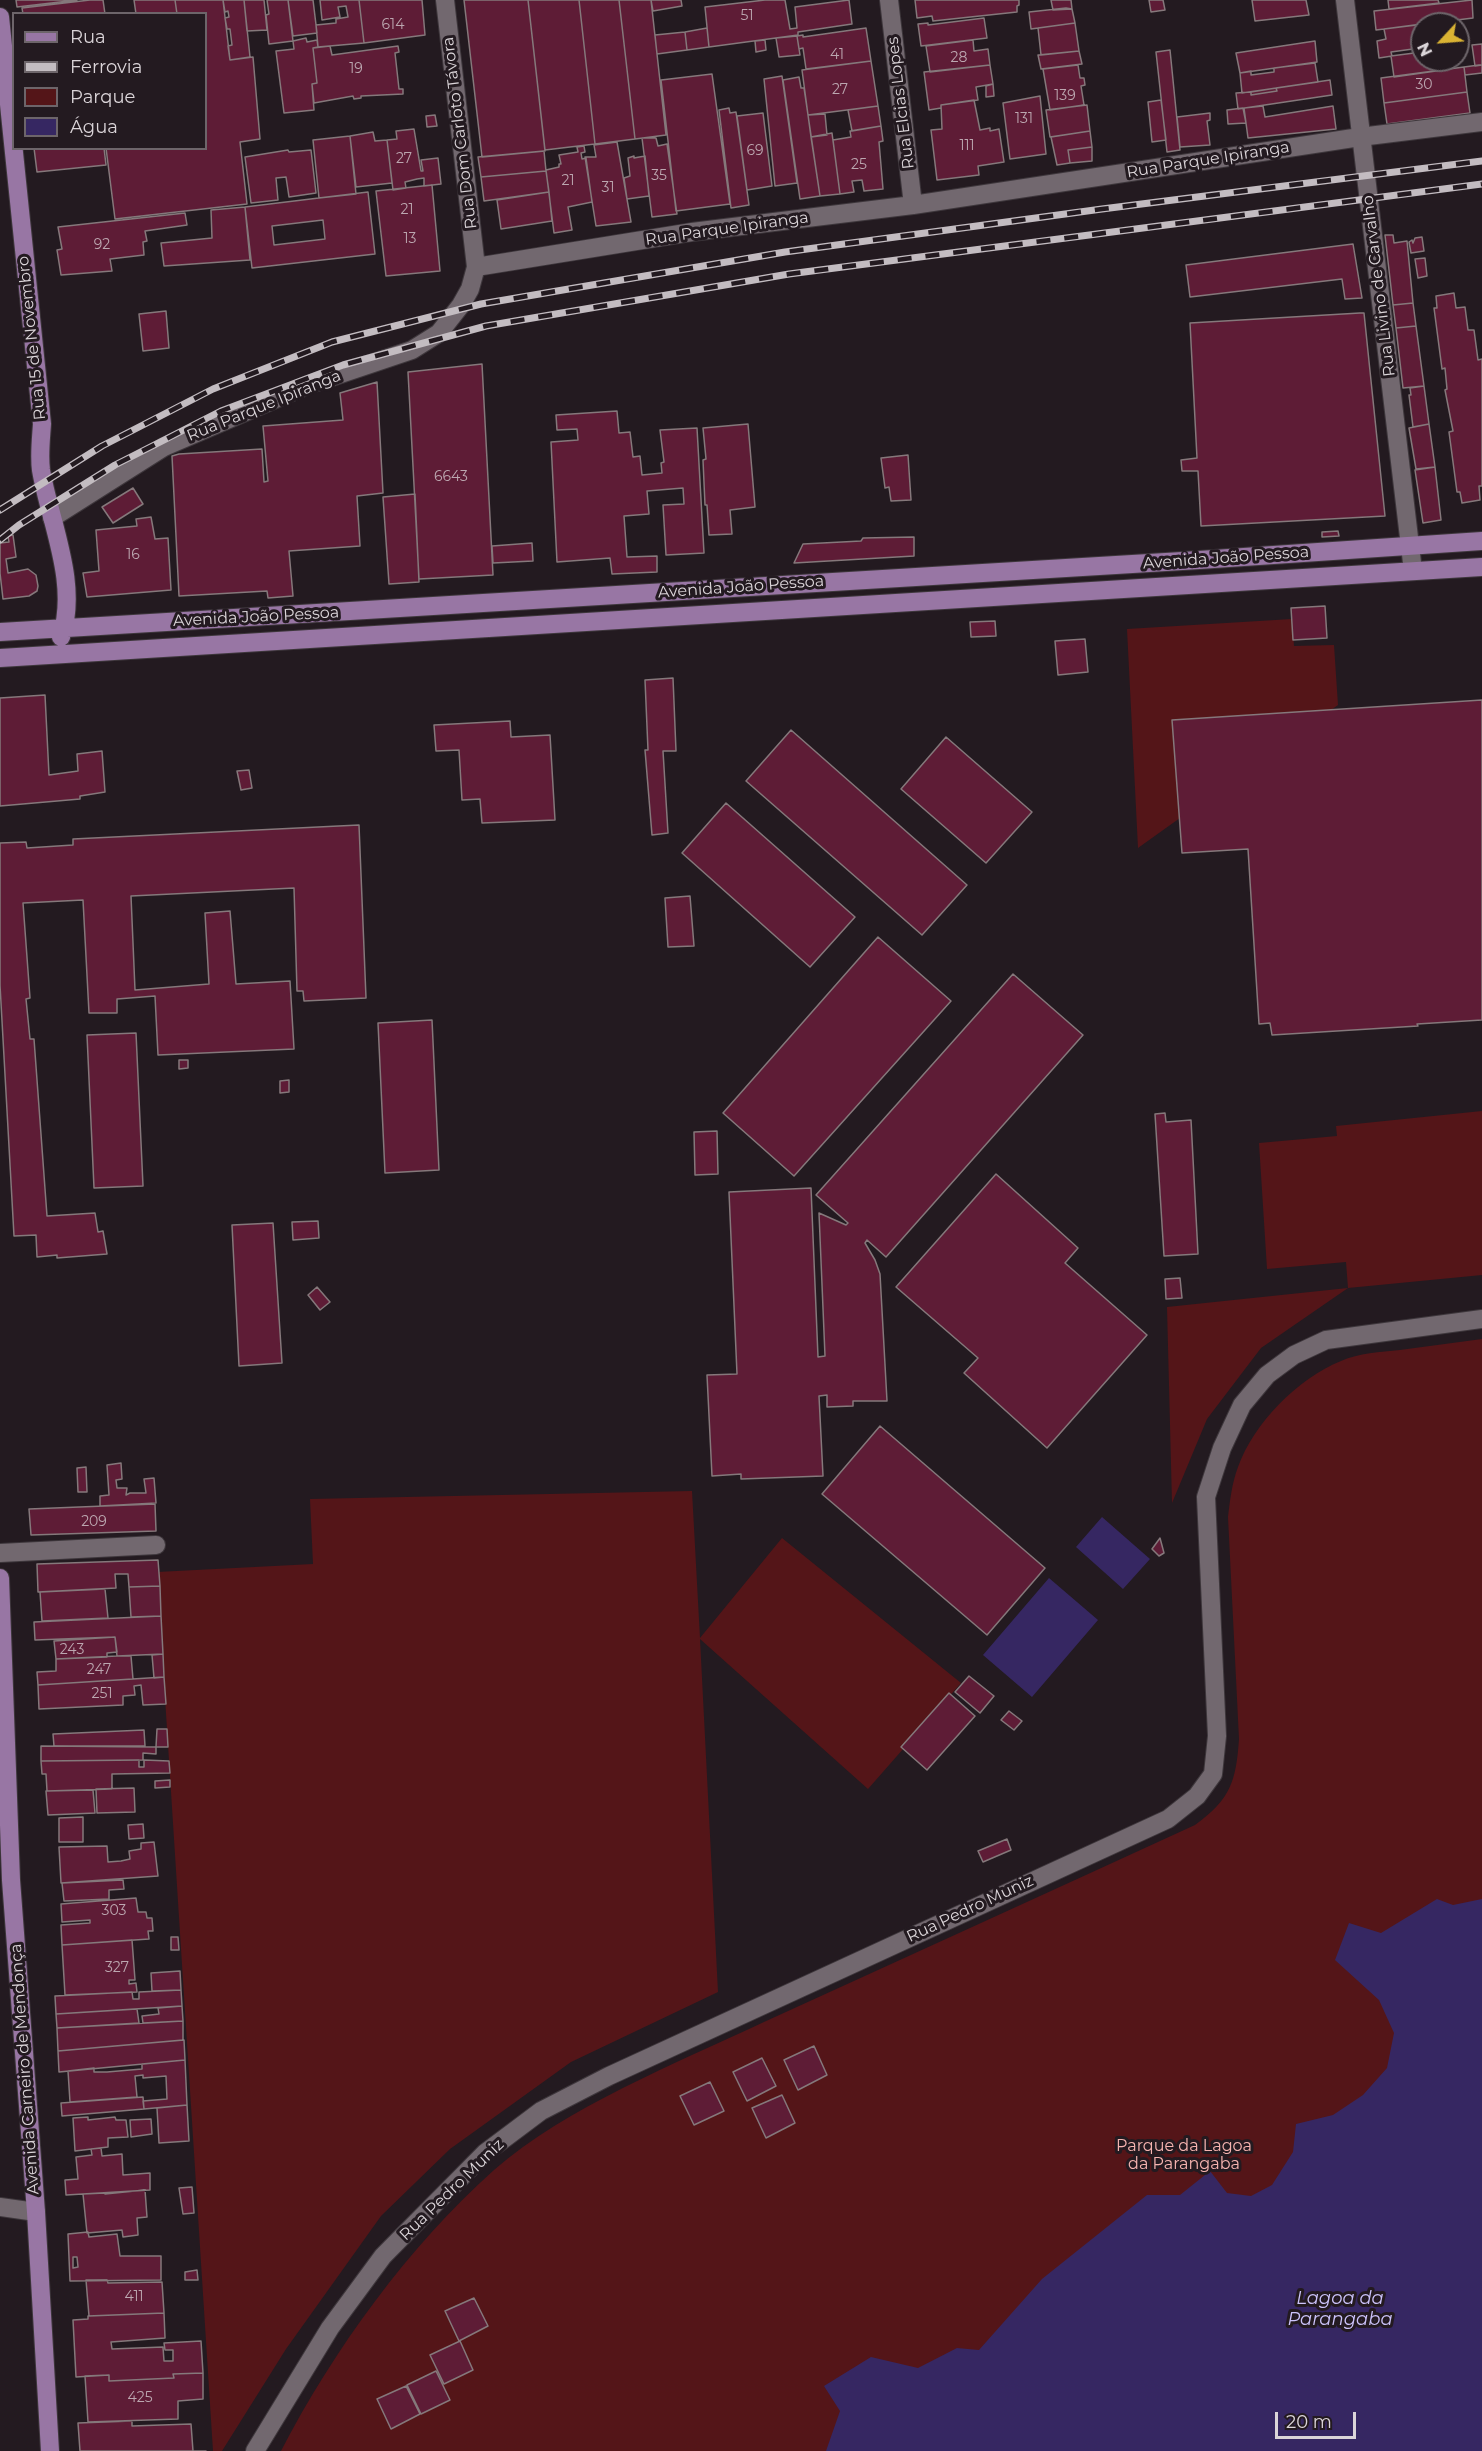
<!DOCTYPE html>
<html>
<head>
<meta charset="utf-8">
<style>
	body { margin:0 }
	#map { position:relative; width:1482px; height:2451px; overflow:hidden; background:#231a20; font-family:Montserrat,sans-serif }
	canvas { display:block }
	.legend { position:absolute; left:12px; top:12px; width:195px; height:138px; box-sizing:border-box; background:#231a20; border:2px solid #6d656a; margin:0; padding:8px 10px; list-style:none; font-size:18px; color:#dbd5d9 }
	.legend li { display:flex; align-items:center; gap:12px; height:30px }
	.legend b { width:30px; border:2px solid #6d656a }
	.north { position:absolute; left:1410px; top:12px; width:60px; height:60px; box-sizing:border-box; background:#231a20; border:2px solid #6d656a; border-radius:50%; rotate:244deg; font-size:16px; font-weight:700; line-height:24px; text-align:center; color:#dbd5d9 }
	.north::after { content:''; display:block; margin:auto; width:21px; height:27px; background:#dab333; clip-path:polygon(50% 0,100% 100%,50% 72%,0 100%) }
	.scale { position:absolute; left:1275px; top:2412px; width:81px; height:27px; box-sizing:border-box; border:3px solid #dbd5d9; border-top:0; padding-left:8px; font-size:18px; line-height:21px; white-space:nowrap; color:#dbd5d9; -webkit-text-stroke:4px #231a20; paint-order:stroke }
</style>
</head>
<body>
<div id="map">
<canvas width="1482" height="2451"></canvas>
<ul class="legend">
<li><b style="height:8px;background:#9876a4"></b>Rua</li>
<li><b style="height:8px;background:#c3bcc1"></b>Ferrovia</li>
<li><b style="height:16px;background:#541518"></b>Parque</li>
<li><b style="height:16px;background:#362762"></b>Água</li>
</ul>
<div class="north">N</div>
<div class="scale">20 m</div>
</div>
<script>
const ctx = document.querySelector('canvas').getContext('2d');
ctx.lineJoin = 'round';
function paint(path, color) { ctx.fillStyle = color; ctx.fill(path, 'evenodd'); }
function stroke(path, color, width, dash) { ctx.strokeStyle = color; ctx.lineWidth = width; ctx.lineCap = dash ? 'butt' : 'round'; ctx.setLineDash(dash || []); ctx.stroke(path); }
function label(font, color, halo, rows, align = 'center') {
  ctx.font = font + ' Montserrat,sans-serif'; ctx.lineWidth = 6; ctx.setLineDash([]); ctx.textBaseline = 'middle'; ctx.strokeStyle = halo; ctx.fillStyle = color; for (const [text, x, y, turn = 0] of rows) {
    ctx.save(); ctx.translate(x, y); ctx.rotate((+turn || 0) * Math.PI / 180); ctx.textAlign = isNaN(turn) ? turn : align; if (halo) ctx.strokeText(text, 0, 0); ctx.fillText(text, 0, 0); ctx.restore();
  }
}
const green = new Path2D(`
	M1292 619 1294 646 1334 645 1338 705 1138 848 1127 629Z
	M1482 1111V1275L1348 1288 1261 1348 1207 1419 1172 1503 1167 1307 1348 1288 1346 1262 1267 1269 1259 1143 1337 1136 1336 1126Z
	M1482 1339V2451H281C334 2349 408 2247 494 2170 566 2107 677 2063 764 2022 908 1956 1052 1891 1195 1825 1231 1799 1236 1781 1239 1739L1228 1517C1230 1500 1232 1483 1238 1467 1253 1424 1298 1378 1341 1361 1359 1353 1380 1352 1400 1350 1427 1346 1455 1343 1482 1339Z
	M692 1491 700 1638 782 1538 961 1683 868 1789 700 1639 718 1992 571 2062 450 2149 381 2216 286 2349 222 2451H213L157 1572 313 1564 310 1499Z`);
const water = new Path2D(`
	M1102 1517 1150 1559 1123 1589 1076 1547Z
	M1049 1578 1098 1620 1032 1697 983 1655Z
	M1437 1899 1453 1905 1482 1899V2451H826L840 2411 824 2386 871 2357 918 2368 957 2348 979 2350 1042 2279 1147 2195H1180L1210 2171 1227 2193 1251 2196 1272 2185 1293 2152 1296 2124 1333 2115 1363 2095 1387 2068 1394 2033 1379 2000 1335 1960 1349 1923 1381 1933Z`);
const building = new Path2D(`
	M16 0H77L17 7Z
	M90 0H103L105 14H23L22 8Z
	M134 0H175L177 14H136Z
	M175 0H223L230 60 253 57 260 139 240 142 247 204 115 219 106 148H206V14H177Z
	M223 0H244L250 57 230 60 228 46 232 45 230 29H227L225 18 229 17 228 11 225 12Z
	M244 0H264L267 30 247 31Z
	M267 0H288L293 41 269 44 266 15 269 14Z
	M288 0H313L317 33 293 36Z
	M320 0H359L364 43 318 47 316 25 336 23V19L348 17 346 6 338 7 340 17 322 20Z
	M359 0H422L425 35 364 43Z
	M464 0H528L545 151 482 157Z
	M528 0H579L595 144 545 150Z
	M579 0H619L635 139 595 144Z
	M619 0H651L666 135 635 139Z
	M651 0H681L682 6 653 11Z
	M765 0H785L790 29 797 28 795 7 849 0 852 24 798 32V35L709 47 705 7Z
	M915 0H1019V5L1017 6V12L933 21 932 16 917 18Z
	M1051 0H1071L1072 9 1053 10Z
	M1149 0H1163L1165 10 1151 12Z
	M1252 0H1306L1309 15 1255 21Z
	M1388 0H1438L1439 3 1389 9Z
	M1472 0 1473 18 1376 30 1374 11Z
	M1066 8 1072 9 1075 23 1031 29 1029 12Z
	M984 18 987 38 921 46 918 24 928 23V25Z
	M1075 23 1079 51 1041 55 1038 28Z
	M1422 24V52L1420 48 1391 52 1392 56 1379 58 1377 41 1386 39 1384 29Z
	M707 28 709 47 687 50 685 32Z
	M866 28 871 61 806 69 803 48 799 49 797 36 803 35V37Z
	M685 32 687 50 657 54 655 35Z
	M797 36 800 55 779 57 776 38Z
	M306 38 307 42 317 40 318 47 313 48 317 83 312 84 314 110 284 113 276 51 294 49 293 41Z
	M765 40 766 50 756 52 755 41Z
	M973 40 974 51 988 49 990 65 930 72 926 46Z
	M1315 41 1317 62 1240 73 1236 53Z
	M1482 44V65L1475 66 1472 45Z
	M330 46 332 55 398 46 399 52 395 53 399 89H403V94L361 96V98L354 99 353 96 314 103 312 84 317 83 313 48Z
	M1170 50 1180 150 1167 152 1156 52Z
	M1079 51 1082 64 1041 69 1038 55Z
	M1422 52V60H1449L1450 69 1394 77 1391 56Z
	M871 61 878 106 808 115 802 70Z
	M1315 63 1318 82 1242 93 1240 73 1251 71V75L1274 72V68Z
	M990 65 993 84 976 87 978 100 941 105V108L929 110 924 72Z
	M1078 65 1080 78H1084L1085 85 1081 86 1084 105 1050 110 1043 69Z
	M1479 65H1482V73L1465 75 1464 67Z
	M1464 67 1467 92 1384 103 1381 78Z
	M712 74 730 204 676 211 661 80Z
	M782 76 797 183 775 186 764 79Z
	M799 77 801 88H804L820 196 800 199 783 80Z
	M1330 80 1332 95 1238 109 1236 93 1251 92V95L1277 91 1276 88Z
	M993 84 994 96 986 97V86Z
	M1276 88 1277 91 1251 95V92Z
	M1467 92 1470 113 1387 124 1384 103Z
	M1040 96 1046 154 1010 159 1003 103Z
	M974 100 980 130 990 128V131L999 129 1004 162 978 166 979 175 937 180 931 130 942 129 941 105Z
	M1161 100 1166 140 1152 142 1148 102Z
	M1087 105 1090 131 1050 137 1046 110Z
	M878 106 881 126 852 131 848 110Z
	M1263 106 1265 117 1333 106 1336 129 1248 138 1244 108Z
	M729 108 730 113 736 112 749 205 731 208 719 110Z
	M1243 108 1246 123 1228 124 1227 110Z
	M763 113 772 186 747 190 737 116Z
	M1210 113V120L1207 121 1210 145 1180 147 1177 117Z
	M825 114 827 135 811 137 808 115Z
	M435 115 437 126 427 127 426 116Z
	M881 126 883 141 879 142 883 189 864 191 862 180 852 181 854 192 840 194 833 140 851 137 850 131Z
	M414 129 421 171H423L421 160 438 158 441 184 424 186V178L417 179 405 182 406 188 393 190 387 140 397 139 396 131Z
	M1090 131 1092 147 1068 150 1070 163 1057 165 1051 137Z
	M373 132 375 141 387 140 392 183 356 187 350 136Z
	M832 133 840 194 820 196 811 137Z
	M350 136 356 194 319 198 313 140Z
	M642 138H656L658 146 667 144 677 214 652 217Z
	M617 142 631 222 596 226 585 157H596L594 145Z
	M584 146 585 152 581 153 582 159 586 158 592 202 568 207 572 230 554 233 546 170 559 167V164H561L559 155 578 152 577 147Z
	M1092 147V161L1070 163 1068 150Z
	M34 148H104L106 165 37 172Z
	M288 150 289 152 311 150 316 193 289 197 286 177 276 178 278 200 251 203 245 157Z
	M544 151 546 171 481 177 478 157Z
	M634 156V158L645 156 649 196 627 199 624 178 630 176 628 158Z
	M546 171 549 192 484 201 481 177Z
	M432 185 440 271 386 276 376 191Z
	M368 192 375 254 252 268 245 207ZM323 220 325 239 274 245 272 226Z
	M549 192 552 221 501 229 497 200Z
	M245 207 250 260 164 266 161 243 212 238 211 210Z
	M185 213 187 225 145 231 147 241 143 242 144 255 110 259 112 271 61 275 57 250 62 249 58 227Z
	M1385 235H1393L1394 243 1407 241 1413 303 1393 305Z
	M1422 237 1424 251 1411 253 1409 242 1412 240 1413 243 1415 238Z
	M1353 244 1362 298 1345 299 1342 279 1190 297 1186 265Z
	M1425 258 1427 276 1418 278 1415 259Z
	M1454 293 1456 308 1465 307 1468 330H1474L1478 360 1482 359V486H1479L1480 500 1462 503 1460 492H1457L1449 432 1453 431 1445 390 1447 389 1445 368 1442 369 1434 308H1437L1436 296Z
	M1413 303 1416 326 1396 328 1393 305Z
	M166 311 169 348 143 351 139 314Z
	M1360 313H1364L1385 516 1201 526 1198 471H1182L1181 460 1197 458 1190 323Z
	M1416 326 1424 386 1403 388 1396 328Z
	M482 364 493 575 419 579 408 372Z
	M377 382 383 493 357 496 360 546 289 551 293 596 268 598 267 591 179 596 172 456 179 454 262 449 264 482 268 481 263 426 343 420 340 393Z
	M1424 386 1429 424 1413 427 1409 395H1411L1410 388Z
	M617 411 619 433 630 432 633 457 640 456 642 475 662 473 661 463 664 462 660 430 697 428 704 553 666 555 663 505 684 504 683 488 647 491 649 514 624 516 627 557 657 556V572L612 574 610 558 557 562 551 442 578 440 577 429 557 430 556 415Z
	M748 424 755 507 730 510 732 534 709 535 707 505H705L703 460 706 459 703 428Z
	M1429 424 1435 467 1416 469 1409 428Z
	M908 455 911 500 891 501 889 487 885 488 881 458Z
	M1435 467 1441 520 1423 523 1415 470Z
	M133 488 143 504 113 523 102 507Z
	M415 494 419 582 389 584 383 497Z
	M151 517 155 539 168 538 171 590 87 597 83 573 99 571 96 530 137 526 136 519Z
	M1338 531 1339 536 1322 537V532Z
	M13 535 16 557 6 559 8 573 28 569 36 575 38 586 37 591 29 596 3 599 0 573V543L9 542 8 536Z
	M914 537V556L794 563 803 544 861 541 863 538Z
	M532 543 533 561 493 563 492 546Z
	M1325 606 1327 638 1293 640 1291 608Z
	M995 621 996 636 971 637 970 622Z
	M1085 639 1088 672 1058 675 1055 641Z
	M673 678 676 751H663L668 833 652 835 645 750H648L645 680Z
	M45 695 49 775 78 771 77 754 102 751 105 792 80 796V799L0 806V698Z
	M1482 700V1020L1417 1024 1418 1026 1272 1035 1270 1023 1259 1024 1248 849 1182 853 1172 720Z
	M510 721 511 737 550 735 555 820 482 823 480 799 462 800 459 750 436 751 434 725Z
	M791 730 967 885 922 935 746 781Z
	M946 737 1032 812 986 863 901 789Z
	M249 770 252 788 241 790 237 771Z
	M726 803 855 917 810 967 682 853Z
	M359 825 366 998 304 1001 303 991H297L294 888 131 896 135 990 209 984 205 913 230 911 236 984 290 981 294 1049 158 1055 155 996 117 999V1013H89L83 900 23 903 30 998 26 999 30 1039H34L47 1216 95 1213 98 1232 103 1231 107 1254 57 1258V1255L37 1257 36 1235 14 1236 0 985V843L26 842 27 848 73 845V839Z
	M690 896 694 946 668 947 665 898Z
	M878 937 951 1001 794 1176 723 1113Z
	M1013 974 1083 1035 886 1257 867 1240 865 1243 875 1260 880 1274 887 1401H853V1406L827 1407V1395L819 1396 823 1476 741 1479V1474L712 1476 707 1375 737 1374 729 1192 811 1188 818 1357 825 1356 819 1213 846 1225 848 1223 816 1195Z
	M432 1020 439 1170 385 1173 378 1023Z
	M136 1033 143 1186 94 1188 87 1035Z
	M179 1060H188V1068L179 1069Z
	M289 1080V1092L280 1093V1081Z
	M1165 1113 1166 1122 1191 1120 1198 1254 1164 1256 1155 1114Z
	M717 1131 718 1174 695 1175 694 1132Z
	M996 1174 1078 1248 1065 1263 1147 1335 1047 1448 964 1373 978 1358 896 1287Z
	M318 1221 319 1238 293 1240 292 1222Z
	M273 1223 282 1363 239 1366 232 1225Z
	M1180 1278 1182 1298 1166 1299 1165 1279Z
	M317 1287 330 1302 320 1310 308 1295Z
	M880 1426 1045 1568 987 1635 822 1494Z
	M121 1463 122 1479 116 1480 117 1488H127L126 1495 130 1493H146L144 1479 154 1478 156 1503 100 1506V1496L109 1495 107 1465Z
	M86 1467 87 1492H78L77 1468Z
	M155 1504 156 1531 31 1535 29 1509Z
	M1160 1538 1164 1553 1159 1556 1152 1549Z
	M158 1560 160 1586 129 1587 128 1574H115L116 1588 38 1592 37 1564Z
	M160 1586 161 1616 131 1617 129 1587Z
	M105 1589 108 1618 42 1621 40 1592Z
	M161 1616 163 1654 117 1656 115 1637 35 1640 34 1622Z
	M115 1637 117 1652 107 1653V1657L56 1659 54 1641Z
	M163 1654 164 1677 154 1678 152 1655Z
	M117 1656H131L133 1679 38 1685 37 1672 56 1671V1659Z
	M969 1676 994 1696 980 1713 955 1692Z
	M164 1677 166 1704 143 1705 141 1685 134 1686 135 1695 123 1696V1705L39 1709 38 1685Z
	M949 1693 975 1716 927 1770 901 1747Z
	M1009 1711 1022 1721 1014 1730 1001 1720Z
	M157 1729H167L168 1747H156Z
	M144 1730 145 1746H54L53 1734Z
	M41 1746 156 1747V1754L143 1753V1760L41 1761Z
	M139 1760V1767H144V1760L169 1761 170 1773 112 1774V1789L47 1791 46 1774H42L41 1761Z
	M170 1780V1787L155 1788V1781Z
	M134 1788 135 1812 97 1813 96 1789Z
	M93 1790 95 1813 48 1815 46 1791Z
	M83 1817V1842H59V1818Z
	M143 1824 144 1838 129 1839 128 1825Z
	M1007 1839 1011 1850 983 1862 978 1851Z
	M154 1842 158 1876 61 1883 59 1847 107 1846 108 1862 121 1861 130 1859 129 1851 141 1849V1843Z
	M123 1880 124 1889 109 1890V1899L64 1901 62 1883Z
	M136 1898 138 1912H146L147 1918H152L153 1931H148L149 1939 62 1945 61 1925 90 1923V1920L62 1922 61 1904Z
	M171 1937H178L179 1950H171Z
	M132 1940 135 1980H129V1984L136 1983 137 1992 65 1995 62 1945Z
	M180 1971 181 1990 152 1991 151 1973Z
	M181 1990 182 2006 56 2014 55 1996 132 1992 133 1999H139V1992Z
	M182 2006 183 2021 143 2023 142 2016 159 2014 158 2008Z
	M137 2009 139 2023 57 2028 56 2014Z
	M183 2021V2040L58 2051 57 2028Z
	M184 2040 185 2060 59 2072 58 2051Z
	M814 2046 827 2075 798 2090 784 2060Z
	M762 2058 776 2086 747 2101 733 2072Z
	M185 2060 187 2105 144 2109 143 2101 167 2099 166 2076 143 2078V2075L135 2076 137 2097 70 2102 68 2071 94 2068V2072H107L142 2069V2064Z
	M710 2082 724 2111 694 2125 680 2096Z
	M782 2095 795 2123 766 2138 752 2108Z
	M143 2097 144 2109 62 2116 61 2103Z
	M187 2105 189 2141 159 2143 157 2108Z
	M88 2117V2120L115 2117 116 2120H126L128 2137 108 2138V2147L75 2151 73 2118Z
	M151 2119 152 2134 131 2137 130 2120Z
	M101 2148 102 2156 122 2154 123 2175 150 2173V2190L66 2195 65 2180 78 2179 76 2157 92 2155 91 2149Z
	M192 2187 194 2213 183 2214 179 2188Z
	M145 2190 147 2217 137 2218 138 2235 123 2237 122 2230 87 2233 83 2194 105 2193V2194Z
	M88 2232 89 2237 117 2234 120 2256H161V2280L70 2281 68 2234ZM73 2257H77L78 2267 73 2268Z
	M197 2270 198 2280H185V2272Z
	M86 2280H107L108 2283 162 2282 164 2313 89 2316Z
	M474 2298 488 2326 459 2341 445 2311Z
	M164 2313 165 2338 111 2342 112 2349 163 2347 164 2361H173V2350H165L164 2343 201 2341 203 2373 173 2374 174 2378 109 2381V2375L76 2377 73 2320 88 2319V2316Z
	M460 2341 473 2370 444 2384 430 2355Z
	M436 2371 450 2400 421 2414 407 2385Z
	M203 2373V2399L178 2401V2419L88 2422 85 2376 109 2375V2381L174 2378 173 2374Z
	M406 2386 420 2414 391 2429 377 2399Z
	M132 2421V2426L191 2424 193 2451H206H80L78 2423Z`);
const minor = new Path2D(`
	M889 0 913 205
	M1345 0 1413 571
	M476 267 692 232 913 205 1360 137 1482 122
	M52 518 164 447 308 385 412 350 439 333 461 305 470 289 476 267 445 0
	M0 1553 156 1545
	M0 2207 36 2212
	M255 2451 330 2328 383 2256 485 2153 541 2111 609 2076 1168 1819 1197 1796 1213 1774 1217 1736 1206 1497 1222 1448 1242 1405 1267 1375 1294 1355 1326 1340 1482 1319`);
const major = new Path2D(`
	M0 17 42 424C41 439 39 455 41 470 50 523 79 583 61 637
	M0 632 1199 560 1482 541
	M0 658 1482 567
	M0 1578 11 1880 36 2212 50 2451`);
const rail = new Path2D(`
	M0 510 102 446 213 389 332 342 481 304 785 252 1102 209 1482 161
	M0 540 19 525 115 465 221 411 343 365 486 326 789 274 1482 184`);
const numberNames = [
	["51",747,16],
	["614",393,25],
	["41",837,55],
	["28",959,58],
	["19",356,69],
	["30",1424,85],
	["27",840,90],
	["139",1065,96],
	["131",1024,119],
	["111",967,146],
	["69",755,151],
	["27",404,159],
	["25",859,165],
	["35",659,176],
	["21",568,181],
	["31",608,188],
	["21",407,210],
	["13",410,239],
	["92",102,245],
	["6643",451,477],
	["16",133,555],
	["209",94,1522],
	["243",72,1650],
	["247",99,1670],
	["251",102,1694],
	["303",114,1911],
	["327",117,1968],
	["411",134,2297],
	["425",140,2398]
];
const streetNames = [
	["Rua Elcias Lopes",901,103,-97],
	["Rua Dom Carloto Távora",460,133,-97],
	["Rua Parque Ipiranga",1208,160,-9],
	["Rua Parque Ipiranga",727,229,-8],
	["Rua Livino de Carvalho",1379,286,-97],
	["Rua 15 de Novembro",32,338,-96],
	["Rua Parque Ipiranga",264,406,-22],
	["Avenida João Pessoa",1226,558,-4],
	["Avenida João Pessoa",741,587,-4],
	["Avenida João Pessoa",256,617,-3],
	["Rua Pedro Muniz",970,1909,-25],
	["Avenida Carneiro de Mendonça",25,2069,-94],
	["Rua Pedro Muniz",452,2190,-44]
];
const parkNames = [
	["Parque da Lagoa",1184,2146],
	["da Parangaba",1184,2164]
];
const waterNames = [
	["Lagoa da",1340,2299],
	["Parangaba",1340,2320]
];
paint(green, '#541518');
paint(water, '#362762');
paint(building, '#5e1c36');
stroke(building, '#85787b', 1.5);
stroke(minor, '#3e373c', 20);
stroke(major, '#3e373c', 20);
stroke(minor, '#72686f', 18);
stroke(major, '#9876a4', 18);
stroke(rail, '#c3bcc1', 7);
stroke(rail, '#231a20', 4.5, [14]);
label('14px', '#bca7b0', null, numberNames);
label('16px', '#dbd5d9', '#231a20', streetNames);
label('16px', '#f6b4b0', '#231a20', parkNames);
label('italic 18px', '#ccc3fb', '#231a20', waterNames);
</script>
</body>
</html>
